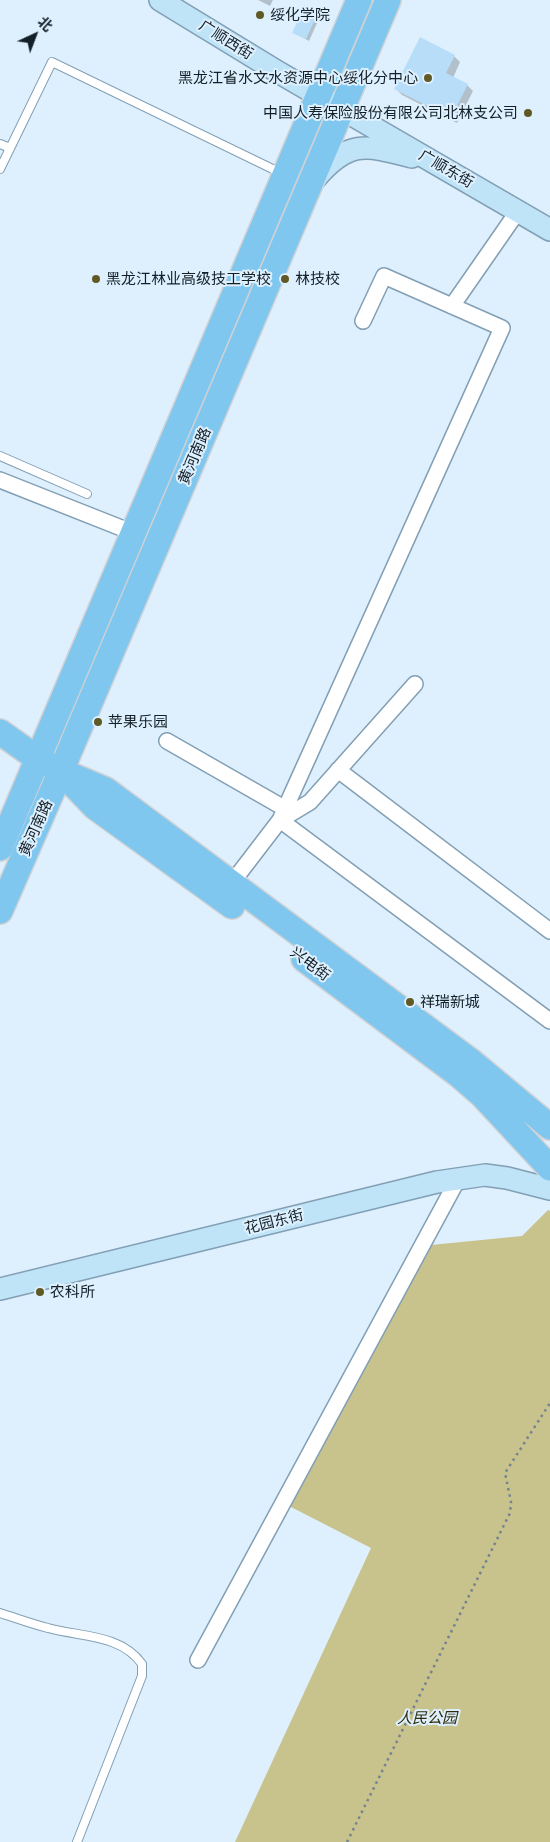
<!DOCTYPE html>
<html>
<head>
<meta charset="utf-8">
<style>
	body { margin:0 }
	#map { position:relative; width:550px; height:1842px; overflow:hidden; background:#def0fe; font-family:"Crimson Pro","Noto Sans SC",serif }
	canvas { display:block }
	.north { position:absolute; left:10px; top:10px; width:50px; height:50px; -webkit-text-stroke:4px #def0fe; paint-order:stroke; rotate:43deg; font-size:14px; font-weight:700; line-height:20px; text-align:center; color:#142028 }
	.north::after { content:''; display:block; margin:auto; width:18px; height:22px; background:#142028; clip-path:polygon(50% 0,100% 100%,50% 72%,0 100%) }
</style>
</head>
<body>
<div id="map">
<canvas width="550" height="1842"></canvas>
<div class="north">北</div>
</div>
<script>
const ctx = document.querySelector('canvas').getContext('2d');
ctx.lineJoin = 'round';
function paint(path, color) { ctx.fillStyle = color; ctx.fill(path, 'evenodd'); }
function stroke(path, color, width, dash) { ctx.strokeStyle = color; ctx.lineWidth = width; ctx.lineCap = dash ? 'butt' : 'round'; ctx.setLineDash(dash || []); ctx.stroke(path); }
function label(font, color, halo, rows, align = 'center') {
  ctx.font = font + ' "Crimson Pro","Noto Sans SC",serif'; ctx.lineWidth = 4; ctx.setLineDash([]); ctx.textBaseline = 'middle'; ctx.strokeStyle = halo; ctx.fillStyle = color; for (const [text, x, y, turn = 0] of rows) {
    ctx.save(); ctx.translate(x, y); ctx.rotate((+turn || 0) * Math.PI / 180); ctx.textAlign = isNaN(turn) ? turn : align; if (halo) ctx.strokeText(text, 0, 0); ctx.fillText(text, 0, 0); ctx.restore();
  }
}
const green = new Path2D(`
	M548 1210 550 1211V1842H235L371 1548 289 1506 431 1245 522 1236Z`);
const shadow = new Path2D(`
	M258 0H273L270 6Z
	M315 18 318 21 309 41 294 33Z
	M454 56 460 62 453 78 467 85 473 91 457 123 402 95 396 89Z`);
const building = new Path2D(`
	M302 11 316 17 306 39 292 33Z
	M420 37 455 55 446 73 468 84 451 118 394 89Z`);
const path = new Path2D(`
	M347 1842 510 1513 511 1502 505 1473 550 1403`);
const service = new Path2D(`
	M0 144 10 148
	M0 169 52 62 283 174
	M0 456 87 494
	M0 1613C16 1618 32 1624 48 1628 80 1637 121 1634 142 1664V1676L77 1842`);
const minor = new Path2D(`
	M452 306 518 211
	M0 480 134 533
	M415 684 310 802 280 820 550 1021
	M167 741 284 808
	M338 770 550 931
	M231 884 280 820 502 328 384 276 363 321
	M198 1660 458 1179`);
const secondary = new Path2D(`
	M160 0 278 72 550 230
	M315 179C349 139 366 145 412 157
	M0 1289 437 1182 485 1175 507 1178 550 1189`);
const primary = new Path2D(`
	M0 732 38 759 61 771 106 790 472 1062 550 1127
	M68 779 95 807 232 906
	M0 848 359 0
	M0 911 61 771 388 0
	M304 959 459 1075 482 1095 550 1168`);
const markers = [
	[260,15,5,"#605925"],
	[428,78,5,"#605925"],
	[528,113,5,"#605925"],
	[96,279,5,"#605925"],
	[285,279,5,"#605925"],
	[98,722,5,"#605925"],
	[410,1002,5,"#605925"],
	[40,1292,5,"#605925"]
];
const poiNames = [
	["绥化学院",270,15],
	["黑龙江省水文水资源中心绥化分中心",418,78,"right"],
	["中国人寿保险股份有限公司北林支公司",518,113,"right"],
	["黑龙江林业高级技工学校",106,279],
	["林技校",295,279],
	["苹果乐园",108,722],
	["祥瑞新城",420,1002],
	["农科所",50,1292]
];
const streetNames = [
	["广顺西街",226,40,32],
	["广顺东街",446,169,30],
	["黄河南路",195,456,-67],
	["黄河南路",36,828,-66],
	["兴电街",310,964,37],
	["花园东街",274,1222,-14]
];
const parkNames = [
	["人民公园",427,1718]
];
paint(green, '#c8c28c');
paint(shadow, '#0003');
paint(building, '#b7ddf9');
stroke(service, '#829fb4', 10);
stroke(minor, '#829fb4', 18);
stroke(secondary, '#829fb4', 24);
stroke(primary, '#d0d2d4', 28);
stroke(path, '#75848f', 2.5, [2.5, 4]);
stroke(service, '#fff', 8);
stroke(minor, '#fff', 15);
stroke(secondary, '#bfe3f7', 21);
stroke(primary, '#80c7ef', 25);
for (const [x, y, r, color] of markers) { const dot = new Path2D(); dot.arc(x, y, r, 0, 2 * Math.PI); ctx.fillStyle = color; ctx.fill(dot); stroke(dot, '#def0fe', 2); }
label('15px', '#142028', '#def0fe', poiNames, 'left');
label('15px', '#142028', '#def0fe', streetNames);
label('italic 15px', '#2f2a0a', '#def0fe', parkNames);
</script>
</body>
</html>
